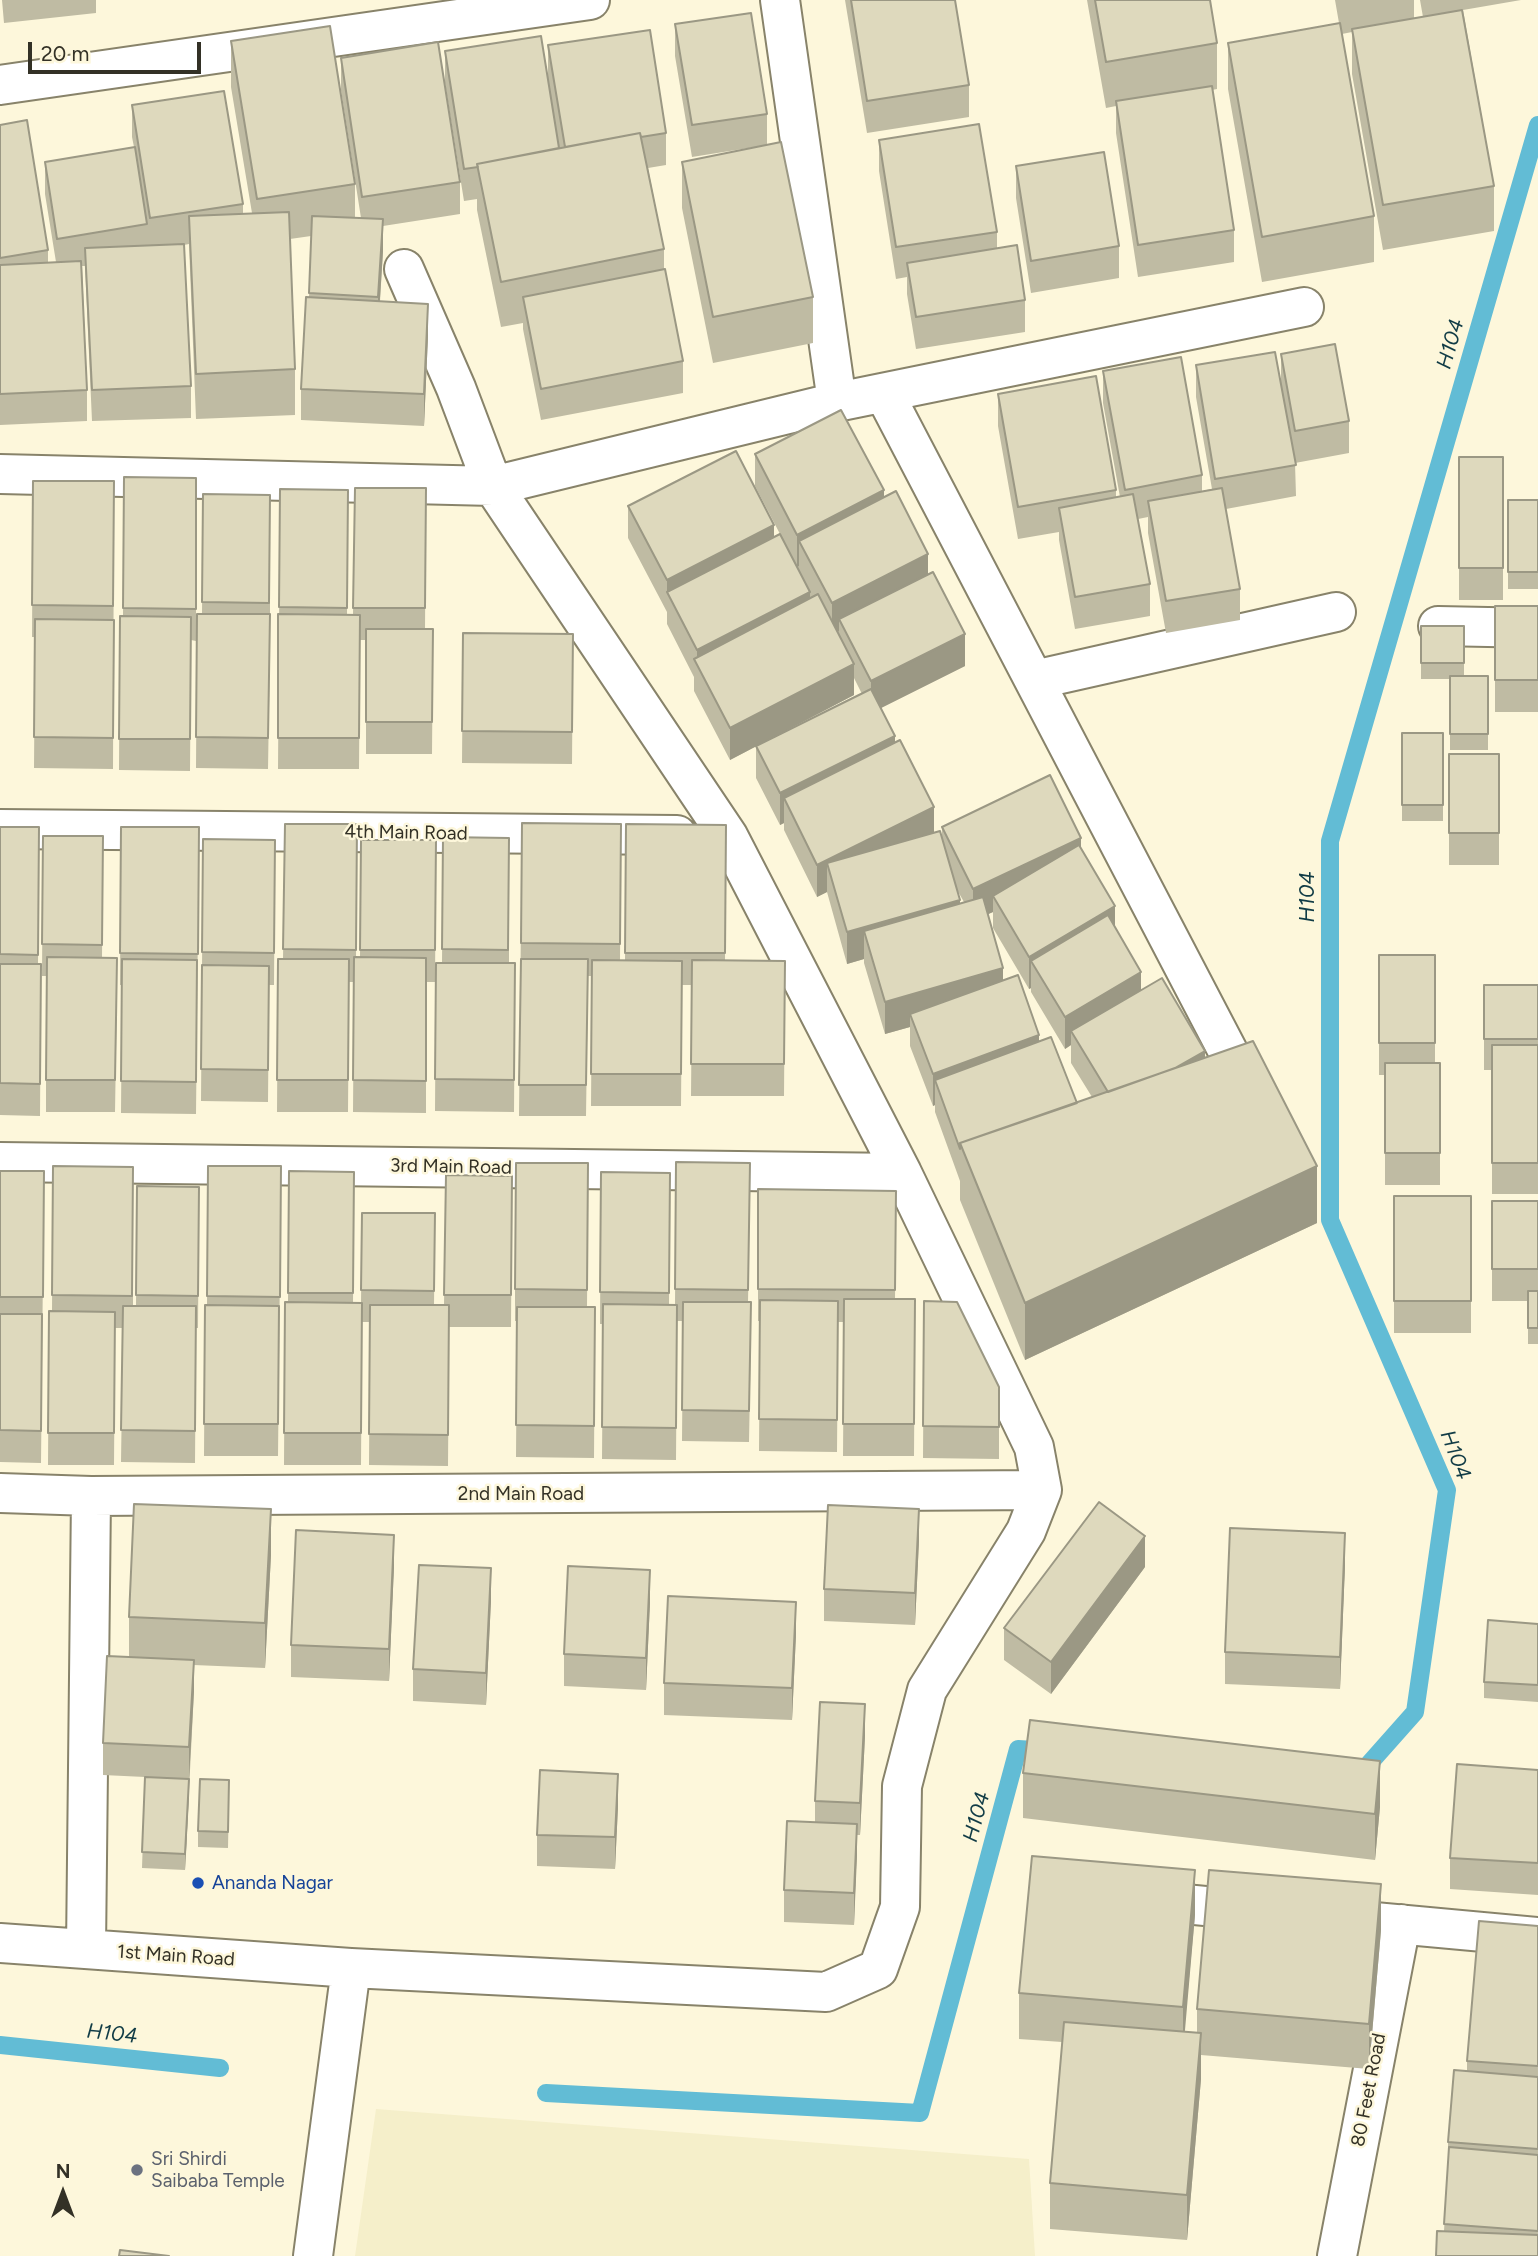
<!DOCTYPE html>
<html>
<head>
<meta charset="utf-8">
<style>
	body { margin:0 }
	#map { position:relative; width:1538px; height:2256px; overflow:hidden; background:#fdf7db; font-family:Figtree,sans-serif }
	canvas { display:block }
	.north { position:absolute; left:28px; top:2158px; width:70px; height:70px; -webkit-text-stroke:5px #fdf7db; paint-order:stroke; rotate:0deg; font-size:19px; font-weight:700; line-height:28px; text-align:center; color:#333126 }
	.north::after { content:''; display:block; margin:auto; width:24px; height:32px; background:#333126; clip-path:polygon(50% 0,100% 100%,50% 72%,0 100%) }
	.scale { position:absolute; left:28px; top:42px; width:173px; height:32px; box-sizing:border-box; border:4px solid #333126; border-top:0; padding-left:9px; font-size:21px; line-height:24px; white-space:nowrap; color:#333126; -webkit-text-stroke:5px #fdf7db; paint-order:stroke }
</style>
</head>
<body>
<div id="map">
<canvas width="1538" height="2256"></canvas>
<div class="north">N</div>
<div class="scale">20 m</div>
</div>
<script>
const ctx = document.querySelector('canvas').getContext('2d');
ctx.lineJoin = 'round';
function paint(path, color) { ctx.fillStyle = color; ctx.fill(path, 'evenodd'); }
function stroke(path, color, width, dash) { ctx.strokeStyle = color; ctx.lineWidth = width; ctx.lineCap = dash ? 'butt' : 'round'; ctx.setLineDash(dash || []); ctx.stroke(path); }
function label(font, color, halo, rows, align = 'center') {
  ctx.font = font + ' Figtree,sans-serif'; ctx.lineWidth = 5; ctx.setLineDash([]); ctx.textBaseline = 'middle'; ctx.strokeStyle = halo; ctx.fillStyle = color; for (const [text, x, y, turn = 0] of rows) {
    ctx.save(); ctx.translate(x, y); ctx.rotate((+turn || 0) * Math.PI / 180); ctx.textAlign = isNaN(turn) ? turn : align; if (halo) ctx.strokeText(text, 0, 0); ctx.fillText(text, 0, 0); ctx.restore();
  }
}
const built = new Path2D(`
	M376 2109 1029 2159 1035 2256H355Z`);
const stream = new Path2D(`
	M1354 1774H1360L1415 1712 1447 1490 1330 1220V841L1538 125
	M0 2045 220 2068
	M546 2093 920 2113 1018 1749 1050 1751`);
const minor = new Path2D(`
	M780 0 837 402
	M0 85 590 0
	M404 269 456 388 493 486 837 402 1304 307
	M884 393 1244 1082
	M0 474 493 486 728 836 902 1173 1034 1447 1042 1490 1026 1531 927 1690 902 1786 900 1907 878 1969 826 1992 351 1968 0 1943
	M1438 626 1538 628
	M1034 680 1336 612
	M0 829 677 835
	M0 1162 902 1173
	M0 1493 91 1496 1042 1490
	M1143 1900 1257 1911
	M1331 1918 1538 1937
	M86 1949 91 1496
	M313 2256 351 1968
	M1337 2256 1401 1924`);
const wall = new Path2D(`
	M2 0H96V13L4 23Z
	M845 0H955L969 85V117L867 133Z
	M1087 0H1210L1217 43V89L1212 90 1234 230V262L1138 277 1116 133V106L1106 108Z
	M1335 0H1414V18L1423 17 1420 0H1521L1463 10 1494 186V231L1383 250 1352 74V32L1342 34 1374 216V262L1262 282 1228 89V43L1339 23Z
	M675 24 767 114V145L813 297V343L713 363 682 208V162L761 146 692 157 675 56Z
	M231 41 355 184V218H361L341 90V58L460 182V214L383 226V251L380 301 428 336 424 426 301 420V389L309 297 311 236 290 239 295 369V415L196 419 189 244 184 245 191 386V418L92 421 85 266H82L87 390V421L0 425V125L48 250V262H56L45 194V162L134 147 132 137V105L243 204V214L252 213 231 87Z
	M548 45 666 133V165L648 168 664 249V270L683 361V393L541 420 523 329V323L501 327 477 210V199L464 201 445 83V51L548 77Z
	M879 140 997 232V248L1025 300V332L916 349 907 294V277L896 279 879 171Z
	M1016 166 1119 246V278L1031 293 1016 198Z
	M1281 354 1349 421V453L1295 463 1296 496 1226 509 1240 589V620L1166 633 1148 533V517L1138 519 1150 584V616L1075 629 1059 540V532L1018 539 998 426V394L1116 490V497H1120L1103 403V371L1202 475V491L1212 489 1196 397V365L1281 383Z
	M755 454 884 498 928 575 965 666 881 708 934 833 942 837V827L1081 848 1141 990 1205 1058 1317 1223 1025 1360 960 1200V1181L935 1112V1105L933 1106 910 1046V1027L885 1034 864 963V959L847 964 827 892 817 897 784 830V823L780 825 756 778V746L862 694 854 678V695L730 760 694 691V677L667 624V612L628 538V506L774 537 780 534 755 486ZM956 888 964 902 960 904ZM993 912V928L1029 989 1031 988V992L1065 1049 1071 1045V1063L1092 1097 1077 1103 1003 980 988 914Z
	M1459 457H1503V600H1459Z
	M124 477 196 478V641L191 640 190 771 119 770 120 616H123Z
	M33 481H114L113 769 34 768 35 637H32Z
	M355 488H426L425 629H433L432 754H366V640H360L359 769H278L280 489 348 490 347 615H353Z
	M203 494 270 495V646L268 769 196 768 197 614H202Z
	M1508 500H1538V589H1508Z
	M1495 606H1538V712H1495Z
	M1421 626H1464V676H1488V750H1450V679H1421Z
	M463 633 573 634 572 764 462 763Z
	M1402 733H1443V821H1402Z
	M1449 754H1499V865H1449Z
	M522 823 621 824 620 960H625L626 824 726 825 725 960 785 961 784 1096H691L692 985H682L681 1106H591L592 976H588L586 1116H519Z
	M285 824H357L356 957H360L361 840H436L435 982H426V1113L353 1112 354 982H349L348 1112H277L278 959H283Z
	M0 827H39L38 964H41L40 1116 0 1115Z
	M121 827H199L196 1114 121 1113 122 985H120Z
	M43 836H103L102 958 117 990 115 1112H46V976H42Z
	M443 837 509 838V963H515L514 1112 435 1111 436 963H442Z
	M203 839 275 840 274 985H269L268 1102 201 1101Z
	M1379 955H1435V1063H1440V1185H1385V1075H1379Z
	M1484 985H1538V1194H1492V1070H1484Z
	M676 1162 750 1194 748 1302 751 1334 749 1442 682 1441 683 1321H677L676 1460 602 1459 603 1324H600L601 1172 670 1173 669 1305H675Z
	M588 1163 587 1307H595L594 1458 516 1457 517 1321H515V1289Z
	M53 1166 133 1167V1306H136L137 1186 199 1187 198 1328H196L195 1463 121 1462 123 1328H115L114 1465H48L49 1311H52Z
	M208 1166H281L278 1456H204L205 1305H207Z
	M0 1171H44L41 1463 0 1462Z
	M289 1171 354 1172 353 1303H361L362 1213H435L434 1305H444L446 1175 512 1176 511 1327H449L448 1466 369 1465 370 1322H362L361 1465H284L285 1302H288Z
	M758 1189 896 1191 895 1299H915L914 1456H843L844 1322H838L837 1452 759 1451 760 1321H758Z
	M1394 1196H1471V1333H1394Z
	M1492 1201H1538V1344H1528V1301H1492Z
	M924 1301 999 1387V1459L923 1458Z
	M919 1540 915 1625 824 1621V1589Z
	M271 1555 265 1668 194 1665V1691L185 1870 142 1868 145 1777 103 1775V1743L129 1657V1617Z
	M1345 1565 1340 1689 1225 1684V1652Z
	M394 1566 389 1681 291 1677V1645Z
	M1145 1567 1051 1694 1004 1660V1628Z
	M491 1600 486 1705 413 1701V1669Z
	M650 1602 646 1690 564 1686V1654Z
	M1538 1624V1702L1484 1698V1682Z
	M796 1634 792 1720 664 1715V1683Z
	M865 1736 860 1835H857L854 1925 784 1922V1890L815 1822V1801Z
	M1538 1770V1895L1450 1889V1858Z
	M1023 1773 1380 1807 1375 1860 1023 1818Z
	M229 1796 228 1848 198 1847V1831Z
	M618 1806 615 1869 537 1866V1835Z
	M1195 1915 1184 2032 1197 2033V2009L1381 1930 1369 2069 1201 2055V2079L1187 2240 1050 2229V2183L1062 2042 1019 2039V1993Z
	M1538 1926V2256L1444 2231 1448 2160V2142L1467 2071V2061Z`);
const shadedWall = new Path2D(`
	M383 219V251L378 329V297Z
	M428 304V336L424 426V394Z
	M884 490V522L799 541V566L797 567V535Z
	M774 525V557L667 592V580Z
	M928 554V586L839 619V631L832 635V603Z
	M810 592V624L697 664V650Z
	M965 634V666L871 713V681Z
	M854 664V695L730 760V728Z
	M895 736V767L784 798V823L780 825V793Z
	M934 807V839L827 863V892L817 897V865Z
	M1081 838V869L993 896V912L973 921V889Z
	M960 900V932L864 931V959L847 964V932Z
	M1115 906V938L1031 961V988L1029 989V957Z
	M1003 968V1000L910 1014V1027L885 1034V1002Z
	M1141 972V1004L1071 1031V1045L1065 1049V1017Z
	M1039 1035V1066L935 1080V1105L933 1106V1074Z
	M1205 1051V1083L1115 1104Z
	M1317 1166V1223L1025 1360V1303Z
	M271 1509V1555L265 1668V1623Z
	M919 1509V1540L915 1625V1593Z
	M1345 1533V1565L1340 1689V1657Z
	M394 1535V1566L389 1681V1649Z
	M1145 1536V1567L1051 1694V1662Z
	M491 1568V1600L486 1705V1673Z
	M650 1570V1602L646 1690V1658Z
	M796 1602V1634L792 1720V1688Z
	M194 1660V1691L189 1779V1747Z
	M865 1704V1736L860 1835V1803Z
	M1380 1761V1807L1375 1860V1814Z
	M618 1774V1806L615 1869V1837Z
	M189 1779V1795L185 1870V1854Z
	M857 1824V1856L854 1925V1893Z
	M1195 1870V1915L1183 2053V2007Z
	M1381 1884V1930L1369 2069V2024Z
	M1201 2033V2079L1187 2240V2195Z`);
const building = new Path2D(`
	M851 0H955L969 85 867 101Z
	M1095 0H1210L1217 43 1106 62Z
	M1462 10 1494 186 1383 205 1352 29Z
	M751 13 767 114 692 125 675 24Z
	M1340 23 1374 216 1262 237 1228 43Z
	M330 26 355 184 257 199 231 41Z
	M650 30 666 133 641 137 640 133 565 147 548 45Z
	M541 36 559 148 477 164 478 167 464 169 445 51Z
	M438 42 460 182 362 197 341 58Z
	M1212 86 1234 230 1138 245 1116 101Z
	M224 91 243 204 150 218 132 105Z
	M27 120 48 250 0 258V125Z
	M979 124 997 232 896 247 879 140Z
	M640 133 664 249 501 282 477 164Z
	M781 142 813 297 713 317 682 162Z
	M135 147 147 224 57 239 45 162Z
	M1104 152 1119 246 1031 261 1016 166Z
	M289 212 295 369 196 374 189 216Z
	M312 216 383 219 378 297 309 293Z
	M184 244 191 386 92 390 85 248Z
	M1017 245 1025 300 916 317 907 263Z
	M81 261 87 390 0 394V265Z
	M665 269 683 361 541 389 523 297Z
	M306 297 428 304 424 394 301 389Z
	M1335 344 1349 421 1295 431 1281 354Z
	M1275 352 1296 465 1215 479 1196 365Z
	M1181 357 1202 475 1125 490 1103 371Z
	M1096 376 1116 490 1018 507 998 394Z
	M841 410 884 490 797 535 755 454Z
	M736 451 774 525 667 580 628 506Z
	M1459 457H1503V568H1459Z
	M124 477 196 478V609L123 608Z
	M33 481H114L113 606 32 605Z
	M355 488H426L425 608H353Z
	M1222 488 1240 589 1166 601 1148 501Z
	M280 489 348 490 347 608 279 607Z
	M896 491 928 554 832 603 799 541Z
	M203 494 270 495 269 603 202 602Z
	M1133 494 1150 584 1075 597 1059 508Z
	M1508 500H1538V572H1508Z
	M780 534 810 592 697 650 667 592Z
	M933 572 965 634 871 681 839 619Z
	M818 594 854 664 730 728 694 659Z
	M1495 606H1538V680H1495Z
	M197 614H270L268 738 196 737Z
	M278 614 360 615 359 738H278Z
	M120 616 191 617 190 739H119Z
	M35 619 114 620 113 738 34 737Z
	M1421 626H1464V663H1421Z
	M366 629H433L432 722H366Z
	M463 633 573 634 572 732 462 731Z
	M1450 676H1488V734H1450Z
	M871 689 895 736 780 793 756 746Z
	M1402 733H1443V805H1402Z
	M900 740 934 807 817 865 784 798Z
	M1449 754H1499V833H1449Z
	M1050 775 1081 838 973 889 942 827Z
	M522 823 621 824 620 944 521 943Z
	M285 824H357L356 950 283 949Z
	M626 824 726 825 725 953H625Z
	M0 827H39L38 955 0 954Z
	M121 827H199L198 954 120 953Z
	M940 831 960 900 847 932 827 863Z
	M43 836H103L102 945 42 944Z
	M443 837 509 838 508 950 442 949Z
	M203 839 275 840 274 953 202 952Z
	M361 840H436L435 950H360Z
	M1079 845 1115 906 1029 957 993 896Z
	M983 897 1003 968 885 1002 864 931Z
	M1108 915 1141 972 1065 1017 1031 961Z
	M1379 955H1435V1043H1379Z
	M47 957 117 958 115 1080H46Z
	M354 957 426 958V1081L353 1080Z
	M122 959 197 960 196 1082 121 1081Z
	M278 959H349L348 1080H277Z
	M521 959H588L586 1085H519Z
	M592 960 682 961 681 1074H591Z
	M692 960 785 961 784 1064H691Z
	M436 963H515L514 1080 435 1079Z
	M0 964H41L40 1084 0 1083Z
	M202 965 269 966 268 1070 201 1069Z
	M1018 975 1039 1035 933 1074 910 1014Z
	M1162 978 1205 1051 1175 1068 1108 1092 1071 1031Z
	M1484 985H1538V1039H1484Z
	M1051 1037 1077 1103 960 1143V1149L935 1080Z
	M1253 1041 1317 1166 1025 1303 960 1143Z
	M1492 1045H1538V1163H1492Z
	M1385 1063H1440V1153H1385Z
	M676 1162 750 1163 748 1290 675 1289Z
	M516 1163H588L587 1290 515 1289Z
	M53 1166 133 1167 132 1296 52 1295Z
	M208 1166H281L280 1297 207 1296Z
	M0 1171H44L43 1297H0Z
	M289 1171 354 1172 353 1293H288Z
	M601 1172 670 1173 669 1293 600 1292Z
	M446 1175 512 1176 511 1295H444Z
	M137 1186 199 1187 198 1296 136 1295Z
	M758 1189 896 1191 895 1290 758 1289Z
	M1394 1196H1471V1301H1394Z
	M1492 1201H1538V1269H1492Z
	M362 1213H435L434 1291 361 1290Z
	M1528 1291H1538V1328H1528Z
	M844 1299H915L914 1424H843Z
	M760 1300 838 1301 837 1420 759 1419Z
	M924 1301 957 1302 999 1387V1427L923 1426Z
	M285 1302 362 1303 361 1433H284Z
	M683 1302H751L749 1411 682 1410Z
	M603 1304 677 1305 676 1428 602 1427Z
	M205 1305 279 1306 278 1424H204Z
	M370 1305H449L448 1435 369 1434Z
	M123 1306H196L195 1431 121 1430Z
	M517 1307H595L594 1426 516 1425Z
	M49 1311 115 1312 114 1433H48Z
	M0 1314H42L41 1431 0 1430Z
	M1099 1502 1145 1536 1051 1662 1004 1628Z
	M134 1504 271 1509 265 1623 129 1617Z
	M828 1505 919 1509 915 1593 824 1589Z
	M1230 1528 1345 1533 1340 1657 1225 1652Z
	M296 1530 394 1535 389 1649 291 1645Z
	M419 1565 491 1568 486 1673 413 1669Z
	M568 1566 650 1570 646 1658 564 1654Z
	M668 1596 796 1602 792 1688 664 1683Z
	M1488 1620 1538 1624V1685L1484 1682Z
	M107 1656 194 1660 189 1747 103 1743Z
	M820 1702 865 1704 860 1803 815 1801Z
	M1030 1720 1380 1761 1375 1814 1023 1773Z
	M1457 1764 1538 1770V1863L1450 1858Z
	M540 1770 618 1774 615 1837 537 1835Z
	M145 1777 189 1779 185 1854 142 1852Z
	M200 1779 229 1780 228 1832 198 1831Z
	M787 1821 857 1824 854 1893 784 1890Z
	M1032 1856 1195 1870 1183 2007 1019 1993Z
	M1209 1870 1381 1884 1369 2024 1197 2009Z
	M1479 1921 1538 1926V2066L1467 2061Z
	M1064 2022 1201 2033 1187 2195 1050 2183Z
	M1454 2070 1538 2077V2149L1448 2142Z
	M1449 2147 1538 2155V2231L1444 2224Z
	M1437 2231 1538 2235V2256H1436Z
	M120 2250 169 2256H119Z`);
const markers = [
	[198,1883,7,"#1a4fb4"],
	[137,2170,7,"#6b7280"]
];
const streetNames = [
	["4th Main Road",406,833,1],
	["3rd Main Road",451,1167,1],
	["2nd Main Road",521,1494],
	["1st Main Road",176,1956,4],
	["80 Feet Road",1369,2090,-79]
];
const transitNames = [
	["Ananda Nagar",212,1883]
];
const worshipNames = [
	["Sri Shirdi",151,2159],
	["Saibaba Temple",151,2181]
];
const waterNames = [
	["H104",1451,344,-74],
	["H104",1308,897,-90],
	["H104",1455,1455,69],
	["H104",977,1817,-75],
	["H104",112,2034,6]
];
paint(built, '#f5efca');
stroke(stream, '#62bcd5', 18);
stroke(minor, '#88836a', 42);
stroke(minor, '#fff', 38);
paint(wall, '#bfbba3');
paint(shadedWall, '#9b9884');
paint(building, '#ded9bd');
stroke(building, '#9b9884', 2);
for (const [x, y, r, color] of markers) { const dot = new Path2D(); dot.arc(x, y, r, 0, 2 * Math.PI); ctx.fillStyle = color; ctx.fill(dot); stroke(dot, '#fdf7db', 2.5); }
label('19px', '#333126', '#fdf7db', streetNames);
label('19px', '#164399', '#fdf7db', transitNames, 'left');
label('19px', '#5b616d', '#fdf7db', worshipNames, 'left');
label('italic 21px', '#113c46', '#fdf7db', waterNames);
</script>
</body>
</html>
